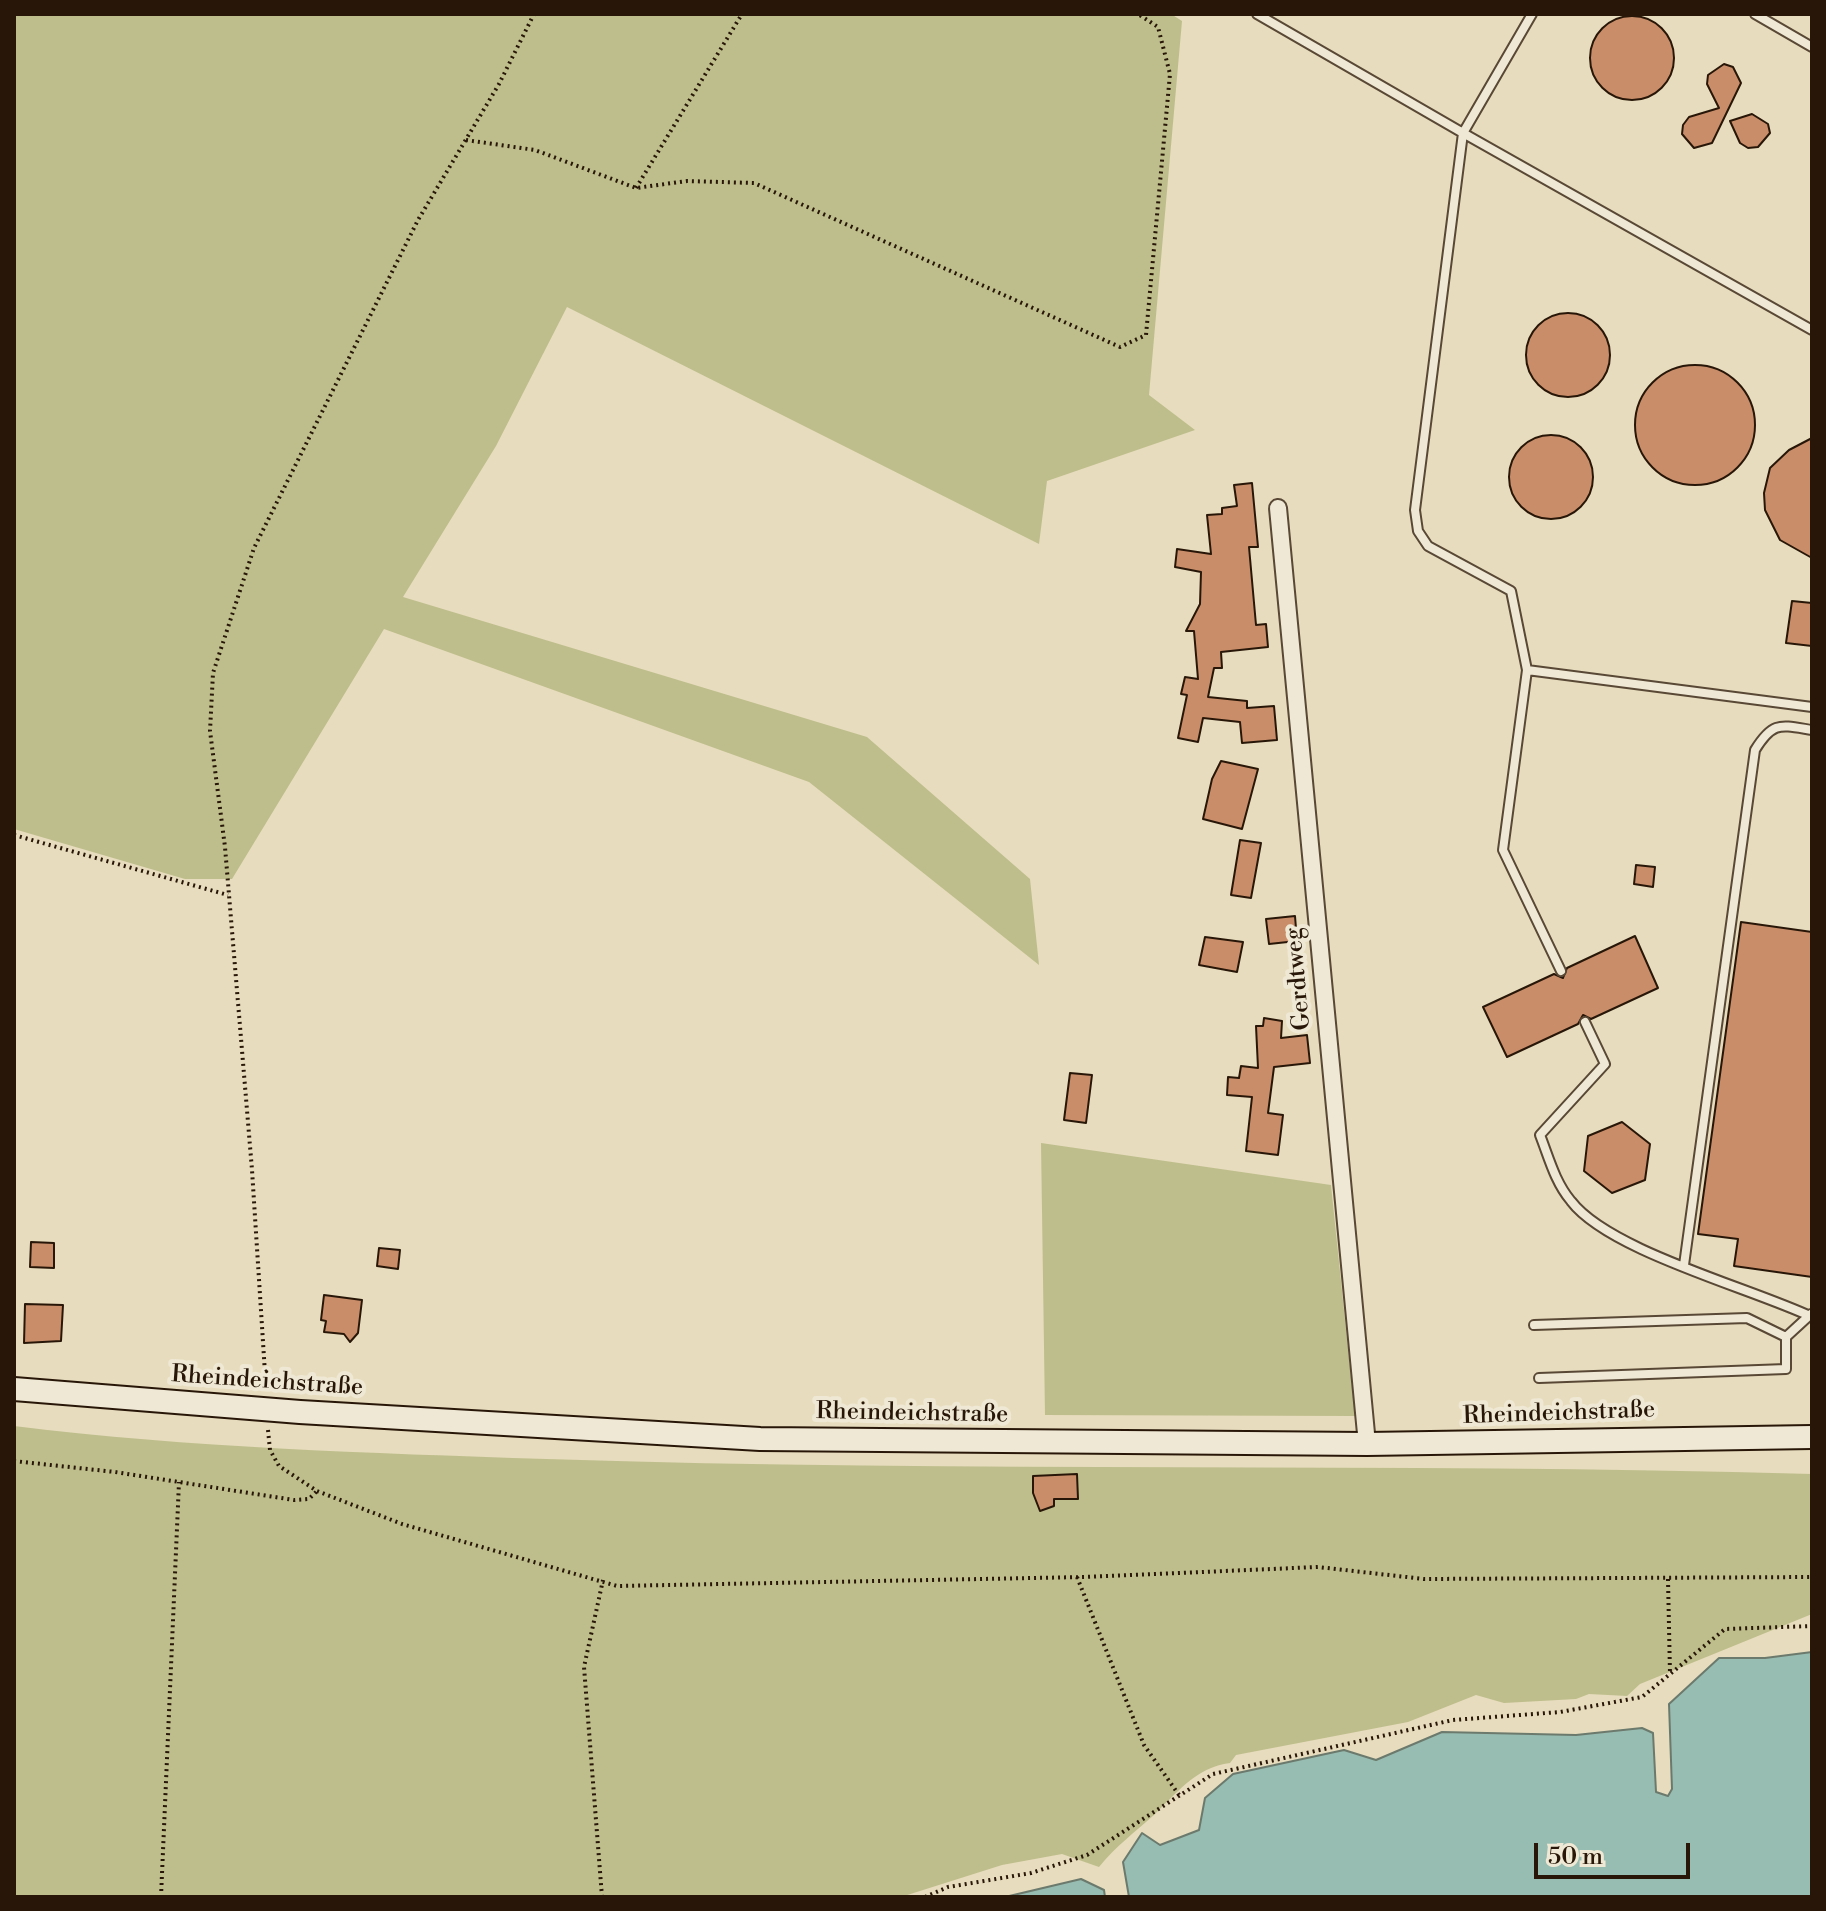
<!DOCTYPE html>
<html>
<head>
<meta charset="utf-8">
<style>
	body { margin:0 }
	#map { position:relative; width:1826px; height:1911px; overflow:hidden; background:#e7dcbd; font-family:"Libre Bodoni",serif }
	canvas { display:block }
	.frame { position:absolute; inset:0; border:16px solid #281708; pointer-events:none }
	.scale { position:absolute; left:1534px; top:1843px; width:156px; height:36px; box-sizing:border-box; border:4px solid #281708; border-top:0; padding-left:10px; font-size:24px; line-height:28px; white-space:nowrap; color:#281708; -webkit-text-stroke:6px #efe8d4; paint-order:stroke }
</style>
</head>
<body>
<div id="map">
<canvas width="1826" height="1911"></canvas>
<div class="frame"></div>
<div class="scale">50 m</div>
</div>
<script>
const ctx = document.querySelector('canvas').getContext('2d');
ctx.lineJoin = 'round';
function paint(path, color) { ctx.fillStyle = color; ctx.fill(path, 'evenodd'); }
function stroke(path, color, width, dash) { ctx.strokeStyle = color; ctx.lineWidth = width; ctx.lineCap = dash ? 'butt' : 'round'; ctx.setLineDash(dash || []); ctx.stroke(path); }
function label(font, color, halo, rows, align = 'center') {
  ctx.font = font + ' "Libre Bodoni",serif'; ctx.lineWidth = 8; ctx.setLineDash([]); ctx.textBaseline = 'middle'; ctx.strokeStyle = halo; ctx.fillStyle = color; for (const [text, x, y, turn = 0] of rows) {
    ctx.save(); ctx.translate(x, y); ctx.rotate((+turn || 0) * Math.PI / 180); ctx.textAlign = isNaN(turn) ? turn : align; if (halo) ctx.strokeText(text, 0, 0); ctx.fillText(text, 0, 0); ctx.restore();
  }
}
const green = new Path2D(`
	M14 14H1171L1182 21 1149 395 1195 430 1047 481 1039 544 567 307 496 446 403 597 867 737 1030 879 1039 965 809 782 384 629 232 879H185L14 829Z
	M1041 1143 1331 1185 1355 1416 1045 1415Z
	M14 1426C191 1448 368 1453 546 1459 968 1473 1390 1462 1812 1474V1614L1640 1684 1627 1696 1589 1694 1576 1699 1504 1703 1476 1695 1408 1722 1236 1755 1230 1763C1196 1767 1177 1793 1154 1815 1134 1833 1116 1846 1099 1867L1062 1854 1002 1865 901 1897H14Z`);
const water = new Path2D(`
	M1812 1652V1897H1129L1123 1862 1142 1833 1160 1845 1199 1830 1205 1798 1233 1774 1344 1750 1376 1760 1442 1732 1576 1735 1642 1728 1653 1733 1656 1792 1668 1796 1672 1789 1669 1704 1719 1658H1765Z
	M1081 1879 1104 1890 1105 1897H1005Z`);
const building = new Path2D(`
	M1590 58a42 42 0 1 1 84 0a42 42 0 1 1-84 0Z
	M1724 64 1733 67 1741 83 1712 143 1694 148 1682 134 1683 125 1689 117 1719 108 1707 84 1708 75Z
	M1752 114 1768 124 1770 133 1758 147 1748 148 1740 143 1730 121Z
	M1526 355a42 42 0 1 1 84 0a42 42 0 1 1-84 0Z
	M1635 425a60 60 0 1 1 120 0a60 60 0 1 1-120 0Z
	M1509 477a42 42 0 1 1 84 0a42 42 0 1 1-84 0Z
	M1812 438V558L1780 540 1765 510 1764 493 1770 468 1789 450Z
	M1252 483 1258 547H1249L1256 625 1266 624 1268 647 1221 652 1222 668H1214L1208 697 1247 701V708L1274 706 1277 740 1242 743 1240 722 1203 718 1198 742 1178 738 1187 695 1181 694 1185 677 1198 679 1194 631H1186L1200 604 1201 572 1175 567 1177 549 1211 554 1207 515 1222 514V508L1237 506 1234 485Z
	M1792 601 1812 603V646L1786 643Z
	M1221 761 1258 769 1242 829 1203 819 1212 779Z
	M1240 840 1261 843 1251 898 1231 895Z
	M1636 865 1655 867 1653 887 1634 884Z
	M1295 916 1297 941 1269 944 1266 919Z
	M1741 922 1812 932V1277L1734 1266 1738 1239 1698 1234Z
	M1635 936 1658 988 1591 1019 1583 1015 1578 1024 1507 1057 1483 1007 1554 974 1563 978 1567 968Z
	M1205 937 1243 942 1237 972 1199 965Z
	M1264 1018 1282 1021 1281 1038 1307 1035 1310 1063 1274 1067 1268 1113 1283 1115 1278 1155 1246 1151 1252 1097 1227 1095 1228 1077 1239 1078 1241 1066 1258 1068 1256 1026H1263Z
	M1070 1073 1092 1075 1086 1123 1064 1120Z
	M1622 1122 1650 1144 1645 1180 1612 1193 1584 1171 1588 1136Z
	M31 1242 54 1243V1268L30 1267Z
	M379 1248 400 1250 398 1269 377 1266Z
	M324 1295 362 1300 358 1333 350 1342 344 1334 324 1332 326 1321 321 1320Z
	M25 1304 63 1305 61 1341 24 1343Z
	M1077 1474 1078 1499H1054V1506L1040 1511 1033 1493V1476Z`);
const path = new Path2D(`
	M466 140 535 150 636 188 687 181 754 183 1120 347 1146 335 1170 74 1158 27 1138 14
	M636 188 742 14
	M14 835 228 895
	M266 1389 252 1170 225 847 210 731 213 673 254 548 418 220 499 84 534 14
	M268 1430 270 1450 279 1466 317 1491 402 1524 617 1586 1085 1577 1318 1567 1424 1579 1812 1577
	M14 1461 115 1472 294 1500 309 1499 317 1491
	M1077 1577 1144 1745 1179 1795
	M1668 1579 1670 1674
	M161 1897 179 1482
	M602 1897 584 1667 603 1580
	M925 1897 948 1887 1031 1873 1087 1855 1213 1774 1453 1720 1560 1712 1642 1697 1725 1629 1812 1626`);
const service = new Path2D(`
	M1257 14 1463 133 1415 510 1418 531 1428 546 1511 591 1527 670 1503 850 1561 971
	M1532 14 1463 133 1812 330
	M1755 14 1812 47
	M1527 670 1812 707
	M1585 1022 1605 1064 1540 1135C1549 1158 1555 1182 1571 1201 1609 1251 1751 1288 1812 1317
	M1684 1265 1755 750C1773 721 1780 725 1812 730
	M1534 1325 1747 1318 1786 1337 1811 1314
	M1539 1378 1786 1369V1337`);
const minor = new Path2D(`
	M1278 508 1367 1444`);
const secondary = new Path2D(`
	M14 1389 300 1412 760 1439 1367 1444 1812 1437`);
const streetNames = [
	["Gerdtweg",1299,979,-95],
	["Rheindeichstraße",267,1382,4],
	["Rheindeichstraße",912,1414,1],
	["Rheindeichstraße",1559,1414,-2]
];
paint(green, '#bebe8c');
paint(water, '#97bcb1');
stroke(water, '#6b7a6d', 2);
paint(building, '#c98d69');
stroke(building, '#281708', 2);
stroke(service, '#584835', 12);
stroke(minor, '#584835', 20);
stroke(secondary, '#281708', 26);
stroke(path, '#281708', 4, [2, 4]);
stroke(service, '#efe8d4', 8);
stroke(minor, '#efe8d4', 16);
stroke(secondary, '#efe8d4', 22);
label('24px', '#281708', '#efe8d4', streetNames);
</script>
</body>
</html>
